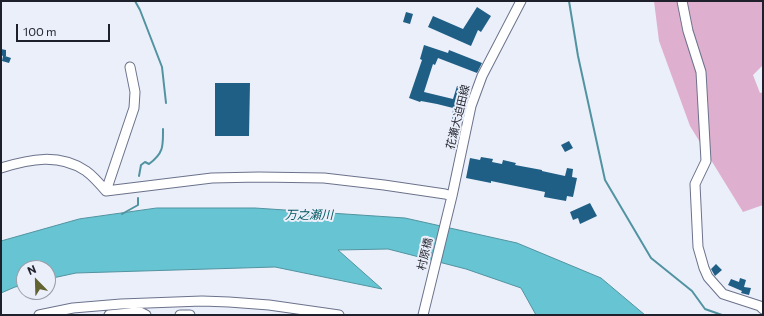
<!DOCTYPE html>
<html>
<head>
<meta charset="utf-8">
<style>
	body { margin:0 }
	#map { position:relative; width:764px; height:316px; overflow:hidden; background:#ebeffa; font-family:Commissioner,sans-serif }
	canvas { display:block }
	.frame { position:absolute; inset:0; border:2px solid #1e212b; pointer-events:none }
	.north { position:absolute; left:16px; top:260px; width:40px; height:40px; box-sizing:border-box; background:#ebeffa; border:1px solid #999da7; border-radius:50%; rotate:337deg; font-size:11px; font-weight:700; line-height:16px; text-align:center; color:#1e212b }
	.north::after { content:''; display:block; margin:auto; width:14px; height:18px; background:#626330; clip-path:polygon(50% 0,100% 100%,50% 72%,0 100%) }
	.scale { position:absolute; left:16px; top:24px; width:94px; height:18px; box-sizing:border-box; border:2px solid #1e212b; border-top:0; padding-left:5px; font-size:12px; line-height:14px; white-space:nowrap; color:#1e212b; -webkit-text-stroke:3px #ebeffa; paint-order:stroke }
</style>
</head>
<body>
<div id="map">
<canvas width="764" height="316"></canvas>
<div class="frame"></div>
<div class="north">N</div>
<div class="scale">100 m</div>
</div>
<script>
const ctx = document.querySelector('canvas').getContext('2d');
ctx.lineJoin = 'round';
function paint(path, color) { ctx.fillStyle = color; ctx.fill(path, 'evenodd'); }
function stroke(path, color, width, dash) { ctx.strokeStyle = color; ctx.lineWidth = width; ctx.lineCap = dash ? 'butt' : 'round'; ctx.setLineDash(dash || []); ctx.stroke(path); }
function label(font, color, halo, rows, align = 'center') {
  ctx.font = font + ' Commissioner,"Noto Sans JP",sans-serif'; ctx.lineWidth = 4; ctx.setLineDash([]); ctx.textBaseline = 'middle'; ctx.strokeStyle = halo; ctx.fillStyle = color; for (const [text, x, y, turn = 0] of rows) {
    ctx.save(); ctx.translate(x, y); ctx.rotate((+turn || 0) * Math.PI / 180); ctx.textAlign = isNaN(turn) ? turn : align; if (halo) ctx.strokeText(text, 0, 0); ctx.fillText(text, 0, 0); ctx.restore();
  }
}
const green = new Path2D(`
	M654 1H763V65L753 75 760 93 763 92V205L743 212 690 126 659 41Z`);
const water = new Path2D(`
	M157 208H255L405 218 517 243 601 278 645 315H536L521 288 466 269 388 249 338 250 382 289 275 267 76 273 48 279V268H24V285L15 287 1 293V241L79 219Z`);
const stream = new Path2D(`
	M135 1 140 10 162 67 166 103
	M569 1 578 56 605 180 651 258 692 291 705 309 722 315
	M139 176 141 165 145 162 149 164C164 153 163 146 163 129
	M122 214 138 205V198`);
const building = new Path2D(`
	M477 7 491 16 481 32 478 30 471 46 428 27 433 16 463 29Z
	M406 12 413 14 410 24 403 22Z
	M424 45 448 53 449 50 482 63 477 73 438 58 435 65 433 64 424 92 453 99 457 86 464 88V86L470 88 467 95 463 94 459 111H461L458 136H451L453 108 437 104 421 101 420 102 409 98 422 60 420 59Z
	M1 49 6 50V56H5L11 58 9 63 2 61 3 56 1 55Z
	M215 83H250L249 136H215Z
	M450 141H455V150H449Z
	M569 141 573 148 565 152 561 145Z
	M481 157 493 159 492 162 502 164 503 160 516 163 515 165 542 170V171L565 176 567 168 573 169 572 177 577 178 573 197 567 196 566 201 544 197 545 192 491 181V183L466 178 470 158 480 160Z
	M590 203 597 216 580 224 578 218 573 220 570 212Z
	M716 264 722 270 715 276 711 269Z
	M740 278 746 280 744 287 751 288 749 295 741 293 742 291 728 285 731 279 739 282Z`);
const minor = new Path2D(`
	M682 1 688 31 701 72 706 161 695 184 698 247 704 268 708 277 723 294 760 306 763 309
	M1 168C30 159 59 153 86 171 93 176 100 184 106 191
	M106 191 212 178 259 177 324 178 384 185 445 194 452 196
	M106 191 134 108 135 92 130 67
	M39 315 73 308 121 304 202 301 229 302 269 305 339 315
	M109 315 140 312 146 315
	M180 315H190
	M423 315 452 196 471 106 482 76 521 1`);
const streetNames = [
	["花瀬大迫田線",458,117,-76],
	["村原橋",425,254,-77]
];
const waterNames = [
	["万之瀬川",309,215]
];
paint(green, '#dfafcf');
paint(water, '#67c4d2');
stroke(water, '#5193a0', 1);
stroke(stream, '#5193a0', 2);
paint(building, '#1f5f86');
stroke(minor, '#6b728b', 11);
stroke(minor, '#fff', 9);
label('11px', '#1e212b', '#ebeffa', streetNames);
label('italic 12px', '#005760', '#ebeffa', waterNames);
</script>
</body>
</html>
